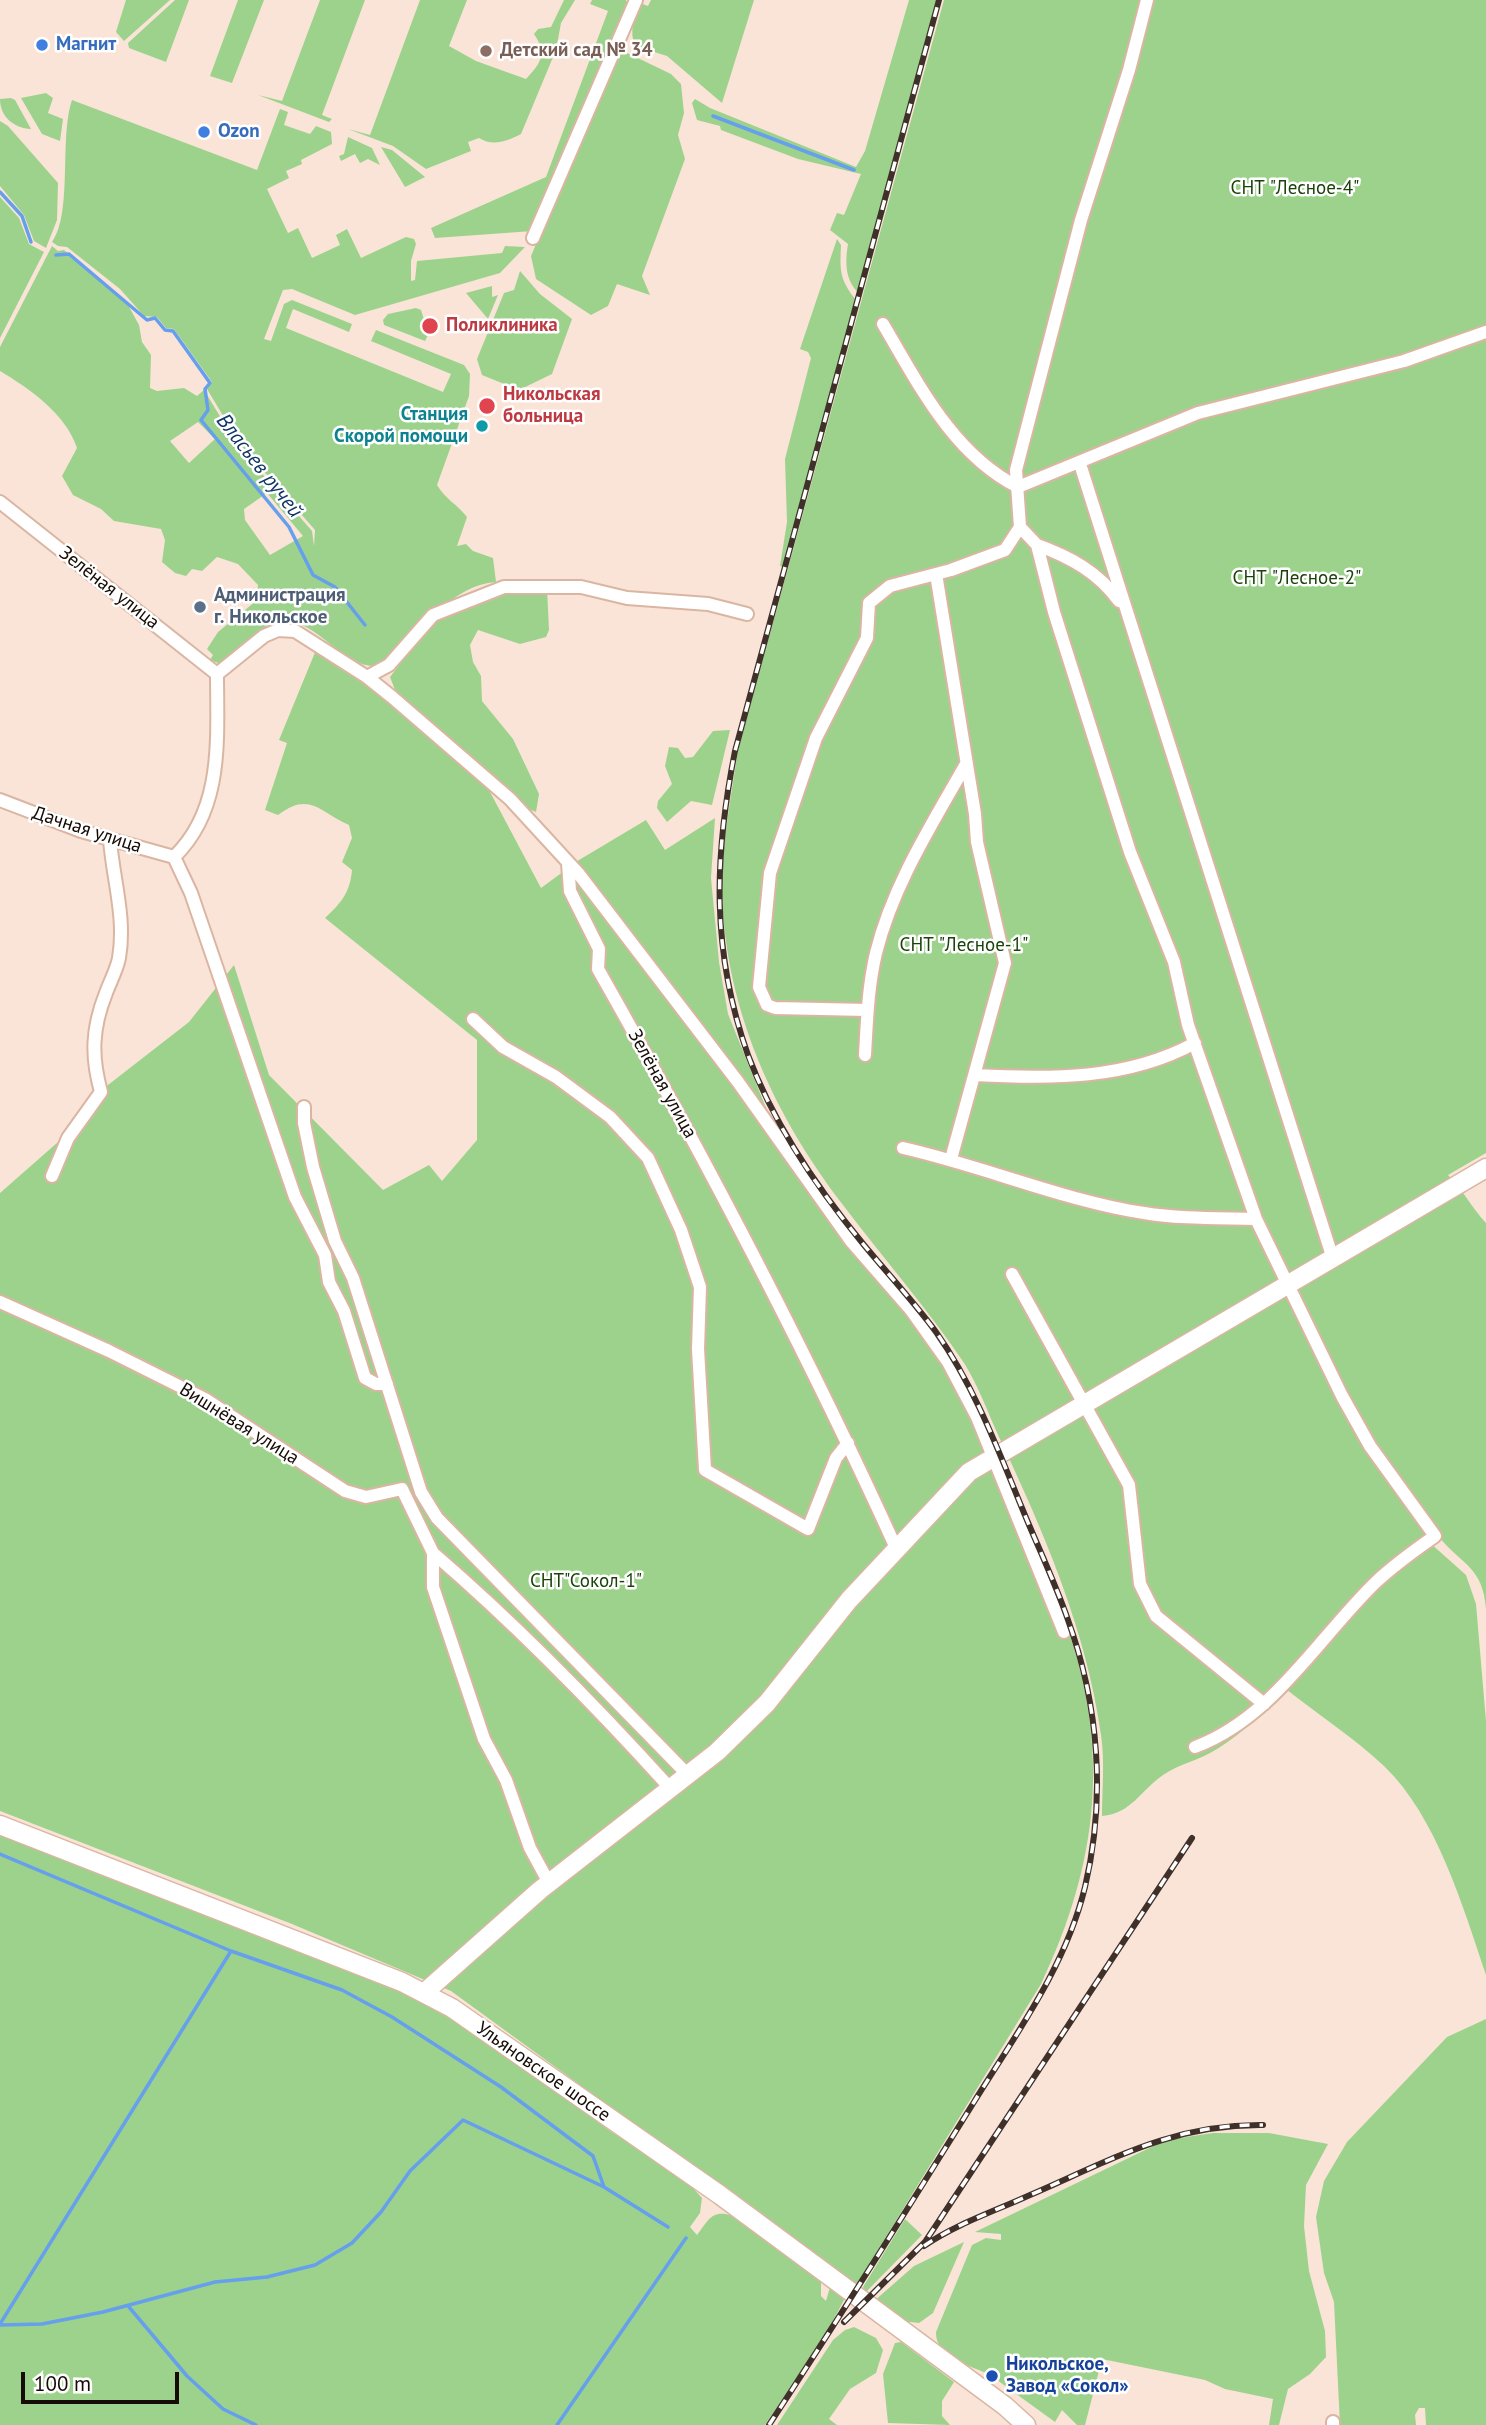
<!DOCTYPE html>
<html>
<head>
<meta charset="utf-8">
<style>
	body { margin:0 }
	#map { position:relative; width:1486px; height:2425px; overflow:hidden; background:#fae4d7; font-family:"PT Sans",sans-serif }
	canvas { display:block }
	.scale { position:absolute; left:21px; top:2372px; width:158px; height:32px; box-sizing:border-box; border:4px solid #170b05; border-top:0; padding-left:9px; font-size:21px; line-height:24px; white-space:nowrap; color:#170b05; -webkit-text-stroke:5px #fff; paint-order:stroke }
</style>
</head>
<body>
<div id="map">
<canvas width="1486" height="2425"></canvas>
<div class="scale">100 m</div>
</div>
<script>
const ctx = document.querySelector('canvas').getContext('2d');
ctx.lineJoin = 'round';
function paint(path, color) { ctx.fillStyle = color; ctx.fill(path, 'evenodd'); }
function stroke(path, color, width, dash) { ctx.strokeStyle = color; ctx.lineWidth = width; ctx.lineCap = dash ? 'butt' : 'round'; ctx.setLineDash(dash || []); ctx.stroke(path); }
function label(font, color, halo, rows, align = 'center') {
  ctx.font = font + ' "PT Sans",sans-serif'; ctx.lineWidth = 5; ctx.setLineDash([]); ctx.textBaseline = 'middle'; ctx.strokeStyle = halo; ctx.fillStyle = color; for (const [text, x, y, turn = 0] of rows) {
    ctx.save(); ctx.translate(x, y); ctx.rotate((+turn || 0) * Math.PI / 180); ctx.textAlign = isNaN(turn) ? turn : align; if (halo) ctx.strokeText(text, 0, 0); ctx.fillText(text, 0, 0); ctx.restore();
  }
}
const green = new Path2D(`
	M126 0H170L124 41 116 32Z
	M175 0H189L166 62 129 48 128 43Z
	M238 0H264L232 83 210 76Z
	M320 0H365L322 115 332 119 329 122 258 95 282 101Z
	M420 0H467L449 46 476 61 526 79C540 64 548 54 534 34L538 29 551 27 564 0H575L561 23 556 50 521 134C507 141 493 147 479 138L468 142 471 151 426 169 393 146 348 129 370 135Z
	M592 0H626L629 7 533 231 435 238 431 228 546 177 608 11 590 4Z
	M651 0H754L722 103 667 56 635 46C629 31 634 18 640 3L648 6Z
	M909 0H940L859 293C845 281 845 262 848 244L830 230 837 213 844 215 861 174 798 159 721 130 720 126 697 120 692 103 695 99 710 108 856 167 865 151Z
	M944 0H1486V1153L1448 1175C1463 1190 1472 1208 1486 1223V1609C1483 1567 1462 1565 1439 1537L1429 1542 1466 1575 1476 1604 1486 1721V1975C1463 1907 1437 1817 1384 1766 1354 1738 1319 1715 1287 1690 1265 1711 1243 1733 1217 1749 1200 1760 1179 1764 1163 1775 1141 1790 1131 1814 1102 1816 1102 1790 1105 1761 1101 1735 1087 1632 1043 1530 999 1437 988 1413 978 1385 964 1363 927 1308 883 1258 843 1205 774 1115 726 1011 722 895 721 847 731 797 738 750Z
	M619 49 671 74 681 84 684 113 678 135 685 159 642 276 650 295 617 284 608 306 591 315 536 279 531 256Z
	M46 93 53 98 48 113 63 119 60 141 42 134 21 98Z
	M11 98 15 100 31 129C14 128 0 117 0 99Z
	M72 100 257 170 280 109 288 112 284 125 310 134 316 126 331 132 332 144 301 160 302 164 286 171 289 178 267 189 288 233 298 228 312 258 340 245 336 235 347 229 361 258 406 237 414 239 416 244 411 261V281L415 280 417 261 502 253 505 246 525 247 500 273 355 315 292 289 283 290 264 339 271 341 284 304 292 300 352 324 349 332 293 309 286 328 443 392 451 374 371 341 376 330 464 365 470 374 469 396 437 485C445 499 457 504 467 517L457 546 466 544 473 551 493 558 496 582C447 585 417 641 378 666 339 670 313 608 272 624 251 632 239 653 221 664L210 660 213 655 207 649 218 632 256 601 258 585 238 564 217 557 202 571 192 569 186 576 175 573 162 562 165 540 161 529 114 521 101 509 73 495 62 476 77 448C66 414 30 389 0 371V347L52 246 58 251 64 250 127 303 139 325 142 342 151 355 150 388 157 391 184 388 197 396 204 390 238 446 312 531 314 546 315 530 240 444 207 389 212 382 174 329 166 328 157 317 144 316 120 289 67 247 58 246 52 242C73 213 59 138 72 100ZM198 422 215 439 189 463 170 441ZM267 493 303 536 270 555 245 520 244 509Z
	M0 121 8 126 58 183 57 220 46 248 34 241 24 215 0 186Z
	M348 137 372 148 380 165 368 159 360 163 355 154 341 161 339 156 344 154Z
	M381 147 392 150 425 177 405 187Z
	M0 197 19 218 29 244 44 252 0 338Z
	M837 239 841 245C840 270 839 279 856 300L783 567 780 566 787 522 785 459 811 358 808 352 800 349Z
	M520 271 540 294 572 319 552 374 519 390 482 375 477 359 504 293 514 290Z
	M492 286V297L498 295 488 319 466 293Z
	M416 308 421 310 426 326 423 332 428 335 425 341 384 325 383 320 388 314Z
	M547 588 549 630 546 637 520 644 478 630 470 645 473 662 481 676 482 701 513 739 539 794 536 812 522 806 397 695 390 677 434 619 464 611 494 593Z
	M316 650 360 678 489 790 541 888 579 860 646 820 665 850 715 818 711 878 719 962 728 1014 766 1108 796 1160 856 1243 931 1332 1065 1621C1111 1749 1099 1862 1041 1984L856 2286 451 1991 292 1924 0 1811V1193L82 1121 108 1085 189 1022 234 965 269 1075 383 1190 429 1165 442 1181 477 1140V1040L325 918C341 903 350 893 352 870L342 862 352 838 349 825C319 812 310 791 278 815L265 810 287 743 279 740Z
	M730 730 712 805 691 801 667 822 657 808 658 801 672 784 665 766 669 747 678 748 685 758 693 757 713 731Z
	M0 1832 405 1989 478 2033 610 2131 683 2177 702 2198 700 2213 690 2227 697 2235C708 2221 711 2210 730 2215L821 2282V2296L826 2301 830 2287 845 2298 826 2334 765 2425H0Z
	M1486 2019V2425H1426L1425 2408H1419L1415 2415 1416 2425H1340L1334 2302 1324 2273 1316 2217 1324 2181 1347 2142 1447 2037Z
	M1213 2133H1269L1328 2144 1306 2185 1304 2226 1309 2271 1325 2331 1326 2357 1310 2374 1288 2389 1279 2425H1269L1273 2399 1225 2389 1205 2380 1102 2359 1085 2425H1077L1062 2410 1055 2422 997 2380 999 2375 990 2368 986 2373C971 2366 935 2357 936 2332L972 2245 986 2238 1001 2240V2234L975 2232 1166 2140Z
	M905 2219 922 2235 866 2292 863 2287Z
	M964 2242 933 2313 919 2323 902 2321 873 2302 914 2266Z
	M854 2327 876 2338 883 2350 876 2373 850 2389 829 2419 837 2425H777L833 2340 845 2330Z
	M901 2342 954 2382 942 2401V2416L950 2425 888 2423 883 2374 895 2343Z`);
const stream = new Path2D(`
	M713 116 854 170
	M0 192 22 216 31 242
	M56 255 69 254 147 320 155 318 165 330 173 331 210 383 205 389 208 410 201 420 289 527 313 575 335 587 365 625
	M0 1854 231 1951 342 1990 392 2017 501 2087 593 2156 604 2187
	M129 2307 187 2376 223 2409 256 2425
	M0 2324 231 1951
	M0 2325 42 2324 103 2312 215 2282 267 2277 315 2265 352 2243 381 2212 410 2171 463 2120 604 2187 668 2227
	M557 2425 686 2238`);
const street = new Path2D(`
	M1147 0 1129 70 1081 220 1016 470 1020 527 1037 545 1054 612 1130 852 1174 962 1188 1025 1256 1219 1342 1396 1370 1446 1435 1536C1415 1550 1394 1565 1376 1582 1318 1638 1273 1718 1195 1747
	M533 238 636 0
	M883 324C919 385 953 454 1018 487L1198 413 1404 361 1486 332
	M1080 464 1333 1259
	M0 502 217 674
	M1037 545C1070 557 1098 572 1119 601
	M936 574 975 814 977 842 1005 963 951 1159
	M367 677 389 665 433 615 504 587H581L627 598 708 604 747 614
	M0 800 81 831 174 857
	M174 857C224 809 217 738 217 674L264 636 278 630 295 631 367 677 392 697 510 799 578 873 738 1082 851 1241 911 1310 948 1362 977 1417 1064 1632
	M174 857 191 893 295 1197 325 1255 329 1282 344 1311 365 1378 376 1384H387
	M568 863 570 891 599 949 598 969C705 1158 806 1350 896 1548
	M867 1010 775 1008 767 1005 759 987 770 873 816 738 867 638 869 603 890 586 951 570 1005 550 1020 527
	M473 1019 503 1047 556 1077 610 1117 648 1158 681 1230 700 1287 698 1349 705 1470 808 1529 836 1458 848 1443
	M865 1055C867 1020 868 987 876 953 893 885 932 824 966 764
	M975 1075C1051 1079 1127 1080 1195 1043
	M304 1107V1123L313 1167 335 1241 353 1278 421 1492 437 1518 688 1775
	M903 1148C983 1166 1065 1201 1144 1213 1180 1219 1219 1218 1256 1219
	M52 1176 68 1138 101 1092C91 1056 92 1028 106 993 110 982 117 969 119 958 126 918 113 879 110 840
	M1012 1274 1129 1485 1140 1584 1156 1616 1264 1704
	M0 1302 109 1351 205 1399 345 1491 366 1497 402 1489 433 1553V1587L484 1739 506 1780 530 1848 549 1883
	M433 1553C518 1626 595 1705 670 1788
	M1333 2422V2425`);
const secondary = new Path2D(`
	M0 1825 402 1982 452 2008 720 2195 1005 2406 1026 2425
	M425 1992 540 1890 717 1752 767 1703 849 1600 969 1472 1486 1168`);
const rail = new Path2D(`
	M924 2246C956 2224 995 2211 1030 2195 1111 2160 1172 2124 1263 2125
	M844 2322 925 2242 1192 1838
	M769 2425C839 2318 907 2210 974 2102 1016 2034 1066 1966 1085 1887 1106 1798 1099 1706 1068 1620 1055 1582 1037 1545 1022 1508 997 1447 974 1386 936 1332 914 1302 888 1274 864 1245 817 1188 774 1125 748 1055 711 951 714 857 735 751L939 0`);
const markers = [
	[42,45,7,"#3f7fe0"],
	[486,51,7,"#8d6e63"],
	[204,132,7,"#3f7fe0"],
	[430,326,9,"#e0444e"],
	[487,406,9,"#e0444e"],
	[482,426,7,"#0f9aa8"],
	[200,607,7,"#5c6f8a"],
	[992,2376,7,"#1a4fb4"]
];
const shopNames = [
	["Магнит",56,45],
	["Ozon",218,132]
];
const educationNames = [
	["Детский сад № 34",500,51]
];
const parkNames = [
	["СНТ \"Лесное-4\"",1295,189],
	["СНТ \"Лесное-2\"",1297,579],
	["СНТ \"Лесное-1\"",964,946],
	["СНТ\"Сокол-1\"",586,1582]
];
const healthNames = [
	["Поликлиника",446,326],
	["Никольская",503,395],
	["больница",503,417]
];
const cultureNames = [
	["Станция",468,415],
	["Скорой помощи",468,437]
];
const streetNames = [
	["Зелёная улица",109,588,38],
	["Дачная улица",87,830,18],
	["Зелёная улица",662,1084,61],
	["Вишнёвая улица",239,1424,32],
	["Ульяновское шоссе",543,2072,35]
];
const serviceNames = [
	["Администрация",214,596],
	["г. Никольское",214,618]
];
const transitNames = [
	["Никольское,",1006,2365],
	["Завод «Сокол»",1006,2387]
];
const waterNames = [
	["Власьев ручей",259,466,52]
];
paint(green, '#9dd28c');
stroke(stream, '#669fec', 3.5);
stroke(street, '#dab6a2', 16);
stroke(secondary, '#dab6a2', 21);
stroke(street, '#fff', 12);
stroke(secondary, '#fff', 18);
stroke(rail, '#3f312a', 6);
stroke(rail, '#fff', 3.5, [10]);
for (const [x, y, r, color] of markers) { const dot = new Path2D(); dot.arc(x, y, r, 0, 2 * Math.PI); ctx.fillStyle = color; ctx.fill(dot); stroke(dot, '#fff', 2.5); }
label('bold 19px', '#366cbe', '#fff', shopNames, 'left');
label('bold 19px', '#785e54', '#fff', educationNames, 'left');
label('19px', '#1b4309', '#fff', parkNames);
label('bold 19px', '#be3a42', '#fff', healthNames, 'left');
label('bold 19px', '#0d838f', '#fff', cultureNames, 'right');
label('19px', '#170b05', '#fff', streetNames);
label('bold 19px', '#4e5e75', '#fff', serviceNames, 'left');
label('bold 19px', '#164399', '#fff', transitNames, 'left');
label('italic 21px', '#103667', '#fff', waterNames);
</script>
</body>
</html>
